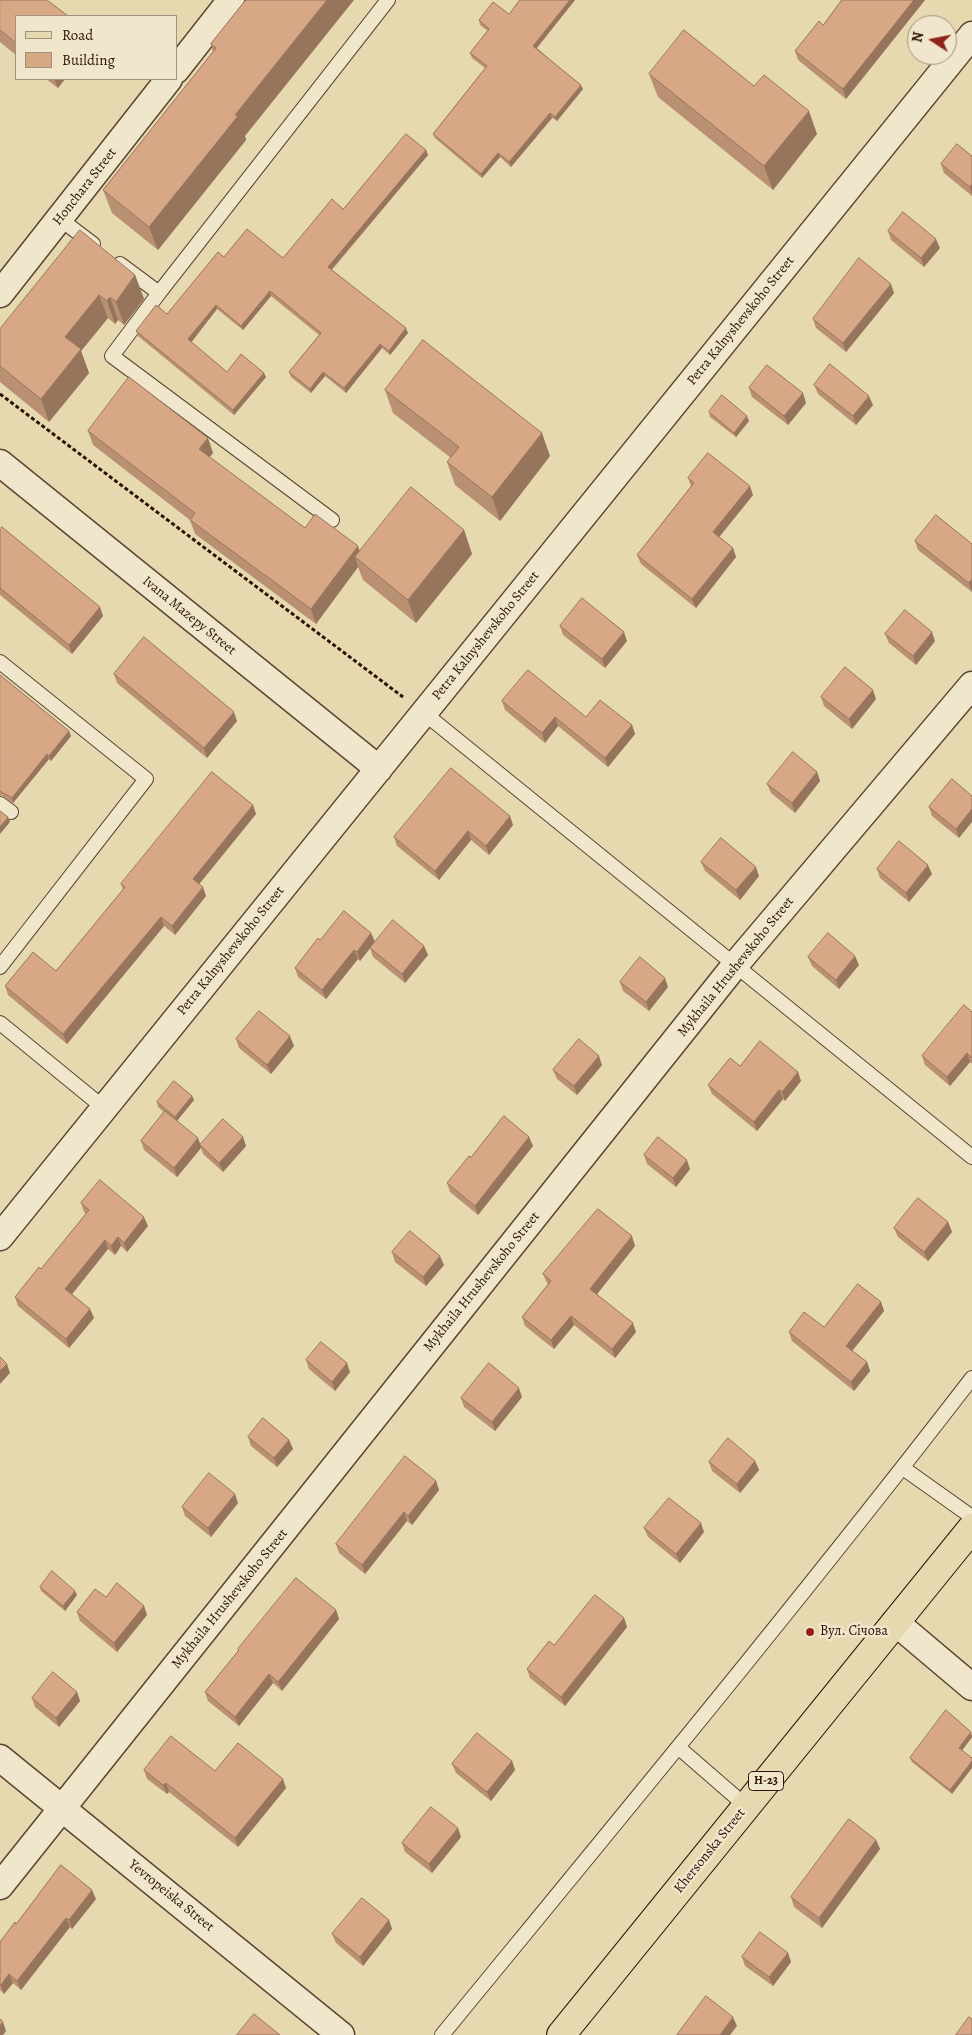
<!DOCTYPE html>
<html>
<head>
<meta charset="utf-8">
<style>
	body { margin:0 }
	#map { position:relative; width:972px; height:2035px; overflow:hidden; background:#e6d9b0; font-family:Alegreya,serif }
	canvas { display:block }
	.legend { position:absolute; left:15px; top:15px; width:162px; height:65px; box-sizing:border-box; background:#efe6cc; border:1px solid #a1917e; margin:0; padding:6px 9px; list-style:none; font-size:15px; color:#2d1208 }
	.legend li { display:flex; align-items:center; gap:10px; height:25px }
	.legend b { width:25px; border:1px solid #a1917e }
	.north { position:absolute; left:907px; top:15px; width:50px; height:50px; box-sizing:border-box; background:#efe6cc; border:1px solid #a1917e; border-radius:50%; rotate:281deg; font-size:14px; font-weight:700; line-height:20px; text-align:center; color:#2d1208 }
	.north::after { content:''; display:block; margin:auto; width:18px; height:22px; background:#8f2418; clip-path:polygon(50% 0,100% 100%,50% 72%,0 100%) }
</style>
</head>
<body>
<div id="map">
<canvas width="972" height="2035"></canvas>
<ul class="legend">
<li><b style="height:6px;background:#e6d9b0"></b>Road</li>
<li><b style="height:14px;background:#d8a785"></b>Building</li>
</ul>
<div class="north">N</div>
</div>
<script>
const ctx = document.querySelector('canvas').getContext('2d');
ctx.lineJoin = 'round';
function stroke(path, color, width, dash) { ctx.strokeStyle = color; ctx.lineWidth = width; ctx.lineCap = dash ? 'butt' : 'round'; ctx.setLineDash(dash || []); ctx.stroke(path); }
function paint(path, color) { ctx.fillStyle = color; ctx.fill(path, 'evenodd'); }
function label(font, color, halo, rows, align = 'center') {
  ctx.font = font + ' Alegreya,serif'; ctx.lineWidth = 5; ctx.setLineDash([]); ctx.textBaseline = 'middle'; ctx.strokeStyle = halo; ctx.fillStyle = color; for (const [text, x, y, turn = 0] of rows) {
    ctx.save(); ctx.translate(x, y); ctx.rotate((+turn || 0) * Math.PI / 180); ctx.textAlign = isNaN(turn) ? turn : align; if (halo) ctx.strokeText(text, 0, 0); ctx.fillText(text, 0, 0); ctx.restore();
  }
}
const path = new Path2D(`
	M0 394 403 697`);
const lane = new Path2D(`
	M60 219 93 244
	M120 264 159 293 112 356 332 520
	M159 293 388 0
	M0 662 146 779 0 967
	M424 713 972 1157
	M0 804 11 812
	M0 1023 104 1108
	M903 1468 972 1517
	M678 1747 746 1806
	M442 2035C620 1818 800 1601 972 1378`);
const street = new Path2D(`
	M176 70 231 0
	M0 294 169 79
	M0 463 379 769
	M0 1237 972 35
	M895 1622 972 1687
	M0 1758 341 2035
	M0 1886 736 964 972 685`);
const primary = new Path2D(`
	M561 2035 972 1528`);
const wall = new Path2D(`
	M0 0 16 16V55L0 42Z
	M246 0 245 136 246 140 158 250 112 213 103 190 213 52 211 44Z
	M520 0H575L537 48 583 89 557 121 552 118 511 167 500 157 482 178 435 138 433 134 485 68 472 58 470 53 488 31 480 25 479 20 509 14Z
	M842 0H925L846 99 798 60 795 51 823 25Z
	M649 74 754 86 817 134 773 190 658 97Z
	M46 79H65L58 88Z
	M426 150 428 155 332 270 408 333 390 355 382 348 346 393 325 376 311 393 291 377 289 372 319 335 271 296 243 330 217 309 191 342 227 372 266 377 234 415 138 336 136 331 167 314 224 257 283 258 343 209Z
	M972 156V196L944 173 941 164Z
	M888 231 940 248 924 267 891 240Z
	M135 275 144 299 124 325 118 320 115 324 108 318 81 351 89 373 49 422 0 382V329Z
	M894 293 846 352 816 328 813 319Z
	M814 385 873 405 856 425 818 394Z
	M749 388 806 403 788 425 752 397Z
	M385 390 550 456 500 521 455 485 447 462 451 458 393 413Z
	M709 412 749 421 736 437 710 417Z
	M88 431 213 453 209 457 305 528 360 551 464 530 472 554 416 623 363 580 358 567 316 624 195 534 190 520 93 445Z
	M688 478 753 495 719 537 733 548 736 557 696 608 641 564 637 555 691 486Z
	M0 529 103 616 72 654 0 595Z
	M915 541 972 544V592L918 550Z
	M560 626 627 641 605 668 563 635Z
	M885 634 935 641 916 665 889 643Z
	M114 674 237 721 207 758 117 683Z
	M0 675 71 736 51 761 49 759 13 803 1 795 0 796Z
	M821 697 876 699 852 729 824 706Z
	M502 701 632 725 635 734 608 767 558 726 545 743 505 710Z
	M817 772 820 781 795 813 771 793 767 784Z
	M952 779 959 838 932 816 929 807Z
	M253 805 256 814 199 884 206 896 175 935 164 926 67 1044 8 995 5 986 56 971 123 890 121 884Z
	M513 825 489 855 471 840 439 880 397 846 394 837Z
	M701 862 759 876 740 900 705 871Z
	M877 869 932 874 909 902 880 878Z
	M371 933 375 942 360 961 358 959 326 999 298 977 295 968 320 940Z
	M424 946 428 955 405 983 373 957 370 948Z
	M808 957 859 965 839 989 812 966Z
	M620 982 668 987 649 1011 623 991Z
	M972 1012V1064L970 1062 950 1086 925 1065 922 1056Z
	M236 1039 294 1046 271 1074 239 1048Z
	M602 1065 577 1095 557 1079 553 1070Z
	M740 1066 798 1072 801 1081 785 1101 783 1099 757 1131 712 1094 708 1085Z
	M192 1096 194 1100 177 1121 200 1144 243 1137 246 1146 223 1172 203 1154 201 1148 177 1177 144 1150 141 1141 164 1112 158 1107 157 1102Z
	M529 1137 533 1146 478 1215 450 1192 447 1183 471 1157Z
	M644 1155 690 1169 676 1187 647 1164Z
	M81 1203 148 1226 127 1252 121 1246 115 1255 108 1249 72 1294 90 1309 94 1318 69 1348 18 1306 15 1297 41 1269 86 1214 84 1212Z
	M948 1222 952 1232 928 1261 898 1237 894 1228Z
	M635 1246 597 1294 636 1332 615 1358 574 1325 554 1349 525 1326 522 1317 548 1284 547 1283 543 1274Z
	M392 1252 444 1265 426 1286 395 1262Z
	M881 1302 884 1311 852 1351 867 1362 870 1371 854 1391 792 1341 789 1332 824 1327Z
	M306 1360 350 1372 335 1391 309 1369Z
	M522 1397 495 1431 464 1407 461 1398Z
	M248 1437 289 1440 293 1449 277 1467 251 1446Z
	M755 1461 759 1470 740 1493 712 1471 709 1462Z
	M436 1481 439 1490 412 1525 407 1521 365 1574 339 1553 336 1544Z
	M238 1503 211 1537 185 1516 182 1507Z
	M644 1528 704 1532 680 1563 648 1537Z
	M40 1587 77 1595 65 1611 41 1591Z
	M144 1606 147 1615 117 1652 80 1621 77 1612Z
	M336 1610 339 1619 282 1691 273 1683 239 1726 208 1701 205 1692 238 1651V1649Z
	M624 1618 627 1627 565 1706 530 1678 527 1669 554 1645Z
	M77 1692 80 1701 59 1727 35 1707 32 1698Z
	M972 1735V1737L962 1750 952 1794 912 1762 910 1758Z
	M512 1761 515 1770 491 1801 456 1773 452 1764Z
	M144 1770 286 1788 238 1847 169 1792 167 1794 147 1779Z
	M461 1837 432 1873 405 1852 402 1843Z
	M876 1840 880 1849 822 1928 794 1907 791 1897Z
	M96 1899 72 1929 70 1927 21 1990 13 1983 4 1994 0 1990V1942L16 1924Z
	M389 1920 392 1929 363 1966 336 1943 332 1934Z
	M788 1953 791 1962 773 1986 745 1966 742 1957Z`);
const shadedWall = new Path2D(`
	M327 0H354L245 136 246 140 158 250 149 227 235 115Z
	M570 0H575L535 50 533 46Z
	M914 0H925L846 99 843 89Z
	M54 79H65L58 88Z
	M581 85 583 89 557 121 555 117Z
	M809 111 817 134 773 190 764 166Z
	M550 113 552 118 511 167 509 162Z
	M426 150 428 155 330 271 328 267Z
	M498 153 500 157 482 178 481 174Z
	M972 184V194L970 187Z
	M936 239 940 248 924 267 921 258Z
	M135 275 144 299 124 325 116 302Z
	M891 284 894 293 846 352 843 343Z
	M270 291 271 296 243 330 241 326Z
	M99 295 108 318 81 351 89 373 49 422 41 399 65 337Z
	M110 297 118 320 115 324 107 301Z
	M216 305 217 309 190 344 188 339Z
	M406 328 408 333 390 355 389 351Z
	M380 344 382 348 346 393 344 388Z
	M323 372 325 376 311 393 310 389Z
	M264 373 266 377 234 415 233 410Z
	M803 393 806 403 788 425 784 416Z
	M869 396 873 405 856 425 853 416Z
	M747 416 749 421 736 437 734 433Z
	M542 433 550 456 500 521 492 497Z
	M208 438 213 453 204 464 199 449Z
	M750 486 753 495 716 541 713 532Z
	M464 530 472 554 416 623 408 600Z
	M358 546 363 560 355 557 358 567 316 624 311 609Z
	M733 548 736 557 696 608 692 599Z
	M972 579V592L969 583Z
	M100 607 103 616 72 654 69 645Z
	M624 632 627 641 605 668 602 659Z
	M932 632 935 641 916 665 913 656Z
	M873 690 876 699 852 729 849 719Z
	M234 712 237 721 207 758 204 748Z
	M555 717 558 726 545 743 542 733Z
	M632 725 635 734 608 767 605 758Z
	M69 731 71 736 51 761 49 756Z
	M47 754 49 759 13 803 12 798Z
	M817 772 820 781 795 813 792 803Z
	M253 805 256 814 196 888 193 879Z
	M972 809V822L959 838 956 829Z
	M510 816 513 825 489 855 486 846Z
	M8 817 10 822 0 834V827Z
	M468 831 471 840 439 880 435 871Z
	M928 865 932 874 909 902 906 893Z
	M756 867 759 876 740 900 736 890Z
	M203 887 206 896 175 935 172 926Z
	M161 917 164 926 67 1044 63 1034Z
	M371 933 375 942 360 961 357 952Z
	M424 946 428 955 405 983 402 974Z
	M354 950 358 959 326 999 322 990Z
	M855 956 859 965 839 989 836 980Z
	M665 978 668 987 649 1011 646 1002Z
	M290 1036 294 1046 271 1074 267 1065Z
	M967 1053 970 1062 950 1086 947 1077Z
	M599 1056 602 1065 577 1095 574 1086Z
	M798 1072 801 1081 785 1101 782 1092Z
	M779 1090 783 1099 757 1131 754 1122Z
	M192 1096 194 1100 176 1122 175 1117Z
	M243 1137 246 1146 223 1172 219 1163Z
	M529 1137 533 1146 478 1215 475 1206Z
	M198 1138 201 1146 200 1145 201 1148 177 1177 174 1168Z
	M687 1160 690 1169 676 1187 673 1178Z
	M144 1217 148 1226 127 1252 124 1243Z
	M948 1222 952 1232 928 1261 924 1252Z
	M632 1236 635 1246 594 1298 590 1289Z
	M118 1237 121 1246 115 1255 111 1246Z
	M105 1240 108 1249 69 1298 65 1289Z
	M440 1256 444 1265 426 1286 423 1277Z
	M881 1302 884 1311 849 1355 846 1346Z
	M90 1309 94 1318 69 1348 66 1339Z
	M571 1316 574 1325 554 1349 551 1340Z
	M633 1323 636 1332 615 1358 612 1349Z
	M867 1362 870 1371 854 1391 851 1382Z
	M347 1363 350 1372 335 1391 332 1382Z
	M7 1364 10 1373 0 1384V1371Z
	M519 1388 522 1397 495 1431 492 1422Z
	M289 1440 293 1449 277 1467 274 1458Z
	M755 1461 759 1470 740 1493 737 1484Z
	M436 1481 439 1490 412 1525 408 1516Z
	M235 1494 238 1503 211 1537 208 1528Z
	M404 1512 407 1521 365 1574 362 1565Z
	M701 1523 704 1532 680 1563 676 1554Z
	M75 1591 77 1595 65 1611 63 1606Z
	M144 1606 147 1615 117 1652 114 1643Z
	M336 1610 339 1619 282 1691 278 1682Z
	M624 1618 627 1627 565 1706 561 1697Z
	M269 1674 273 1683 239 1726 235 1717Z
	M77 1692 80 1701 59 1727 56 1718Z
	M971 1732 972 1737 961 1752 959 1748Z
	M512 1761 515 1770 491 1801 487 1792Z
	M972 1761V1768L952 1794 950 1790Z
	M283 1779 286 1788 238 1847 235 1838Z
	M166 1783 169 1792 167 1794 163 1785Z
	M458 1828 461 1837 432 1873 429 1864Z
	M876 1840 880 1849 822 1928 819 1918Z
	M92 1890 96 1899 72 1929 69 1920Z
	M66 1918 70 1927 21 1990 17 1981Z
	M389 1920 392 1929 363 1966 360 1957Z
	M788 1953 791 1962 773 1986 769 1977Z
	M9 1974 13 1983 4 1994 1 1985Z
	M733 2017 737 2026 730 2035H720Z
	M3 2022 6 2031 3 2035H0V2026Z`);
const building = new Path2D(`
	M0 0H47L68 16H16V43L0 30Z
	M246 0H327L235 115 238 116 149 227 103 190 216 48 211 44Z
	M520 0H570L533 46 581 85 555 117 550 113 509 162 498 153 481 174 433 134 487 66 470 53 489 29 479 20 493 2 509 14Z
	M842 0H914L843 89 795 51 819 21 823 25Z
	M684 30 754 86 764 75 809 111 764 166 649 74Z
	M406 134 426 150 328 267 406 328 389 351 380 344 344 388 323 372 310 389 289 372 321 333 270 291 241 326 216 305 188 339 227 372 241 354 264 373 233 410 136 331 156 305 167 314 218 252 224 257 247 229 283 258 332 199 343 209Z
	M957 144 972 156V184L970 187 941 164Z
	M903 212 936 239 921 258 888 231Z
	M80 230 135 275 116 302 110 297 107 301 99 295 65 337 81 349 41 399 0 366V329Z
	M859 258 891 284 843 343 813 319Z
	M423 340 542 433 492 497 447 462 459 447 385 390Z
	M830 364 869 396 853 416 814 385Z
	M767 365 803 393 784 416 749 388Z
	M129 377 208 438 199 449 305 528 315 514 358 546 311 609 190 520 195 513 88 431Z
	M722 395 747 416 734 433 709 412Z
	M708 453 750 486 713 532 733 548 692 599 637 555 694 483 688 478Z
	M411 487 464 530 408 600 355 557Z
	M936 515 972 544V579L969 583 915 541Z
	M2 527 100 607 69 645 0 588V529Z
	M582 598 624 632 602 659 560 626Z
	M905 610 932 632 913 656 885 634Z
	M144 637 234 712 204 748 114 674Z
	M845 667 873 690 849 719 821 697Z
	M528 670 586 717 600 700 632 725 605 758 555 717 542 733 502 701Z
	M0 675 69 731 49 756 47 754 12 798 0 791Z
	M793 752 817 772 792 803 767 784Z
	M451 768 510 816 486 846 468 831 435 871 394 837Z
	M212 772 253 805 193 879 203 887 172 926 161 917 63 1034 5 986 33 952 56 971 125 887 121 884Z
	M952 779 972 796V809L956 829 929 807Z
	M0 811 8 817 0 827Z
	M721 838 756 867 736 890 701 862Z
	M899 841 928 865 906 893 877 869Z
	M344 911 371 933 357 952 354 950 322 990 295 968 318 938 320 940Z
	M393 920 424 946 402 974 370 948Z
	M828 933 855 956 836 980 808 957Z
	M640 957 665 978 646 1002 620 982Z
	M964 1005 972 1012V1058L967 1053 947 1077 922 1056Z
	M259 1011 290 1036 267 1065 236 1039Z
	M579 1039 599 1056 574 1086 553 1070Z
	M760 1041 798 1072 782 1092 779 1090 754 1122 708 1085 730 1058 740 1066Z
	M174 1081 192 1096 175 1117 157 1102Z
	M165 1111 198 1138 174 1168 141 1141Z
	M504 1116 529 1137 475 1206 447 1183 469 1156 471 1157Z
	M223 1119 243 1137 219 1163 200 1145Z
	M658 1137 687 1160 673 1178 644 1155Z
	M100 1180 144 1217 124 1243 118 1237 111 1246 105 1240 65 1289 90 1309 66 1339 15 1297 39 1267 41 1269 89 1210 81 1203Z
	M918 1198 948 1222 924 1252 894 1228Z
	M598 1209 632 1236 590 1289 633 1323 612 1349 571 1316 551 1340 522 1317 551 1281 543 1274Z
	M410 1231 440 1256 423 1277 392 1252Z
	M858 1284 881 1302 846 1346 867 1362 851 1382 789 1332 804 1312 824 1327Z
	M321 1342 347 1363 332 1382 306 1360Z
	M0 1357 7 1364 0 1371Z
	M489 1363 519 1388 492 1422 461 1398Z
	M263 1418 289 1440 274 1458 248 1437Z
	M728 1438 755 1461 737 1484 709 1462Z
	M405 1456 436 1481 408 1516 404 1512 362 1565 336 1544Z
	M209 1473 235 1494 208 1528 182 1507Z
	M669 1498 701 1523 676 1554 644 1528Z
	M52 1571 75 1591 63 1606 40 1587Z
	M296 1578 336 1610 278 1682 269 1674 235 1717 205 1692 239 1650 238 1649Z
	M117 1583 144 1606 114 1643 77 1612 95 1589 106 1597Z
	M595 1595 624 1618 561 1697 527 1669 549 1641 554 1645Z
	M53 1672 77 1692 56 1718 32 1698Z
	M946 1710 971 1732 959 1748 972 1758V1761L950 1790 910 1758Z
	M477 1733 512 1761 487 1792 452 1764Z
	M171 1736 215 1771 238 1743 283 1779 235 1838 166 1783 163 1785 144 1770Z
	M431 1807 458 1828 429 1864 402 1843Z
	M849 1819 876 1840 819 1918 791 1897Z
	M61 1865 92 1890 69 1920 66 1918 17 1981 9 1974 1 1985 0 1984V1942L15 1922 16 1924Z
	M362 1898 389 1920 360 1957 332 1934Z
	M760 1932 788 1953 769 1977 742 1957Z
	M706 1996 733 2017 720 2035H677Z
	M254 2014 280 2035H237Z
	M969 2017 972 2019V2035H956Z
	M0 2019 3 2022 0 2026Z`);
const markers = [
	[810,1632,5,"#8f2418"]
];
const shields = [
	[766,1781,35]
];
const shieldNames = [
	["Н-23",766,1781]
];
const streetNames = [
	["Honchara Street",85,187,-52],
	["Petra Kalnyshevskoho Street",741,321,-51],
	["Ivana Mazepy Street",189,616,39],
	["Petra Kalnyshevskoho Street",486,636,-51],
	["Petra Kalnyshevskoho Street",231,951,-51],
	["Mykhaila Hrushevskoho Street",736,967,-51],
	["Mykhaila Hrushevskoho Street",482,1282,-51],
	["Mykhaila Hrushevskoho Street",230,1599,-51],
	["Khersonska Street",710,1851,-51],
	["Yevropeiska Street",171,1896,39]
];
const poiNames = [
	["Вул. Січова",820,1632]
];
stroke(lane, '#5b4432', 16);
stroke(street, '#5b4432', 29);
stroke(primary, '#2d1208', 30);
stroke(path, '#2d1208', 3, [4, 2.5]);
stroke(lane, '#efe6cc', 14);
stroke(street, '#efe6cc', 26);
stroke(primary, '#e6d9b0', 28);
paint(wall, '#ba9072');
paint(shadedWall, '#97755d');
paint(building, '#d8a785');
stroke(building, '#97755d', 1);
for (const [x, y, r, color] of markers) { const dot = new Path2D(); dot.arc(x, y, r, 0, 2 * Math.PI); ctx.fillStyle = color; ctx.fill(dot); stroke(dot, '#efe6cc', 2); }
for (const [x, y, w] of shields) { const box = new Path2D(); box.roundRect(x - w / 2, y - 9.5, w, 19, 4); ctx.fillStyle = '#efe6cc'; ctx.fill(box); stroke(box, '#2d1208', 1); }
label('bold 12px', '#2d1208', null, shieldNames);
label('14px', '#2d1208', '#efe6cc', streetNames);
label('14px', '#2d1208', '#efe6cc', poiNames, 'left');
</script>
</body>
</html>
